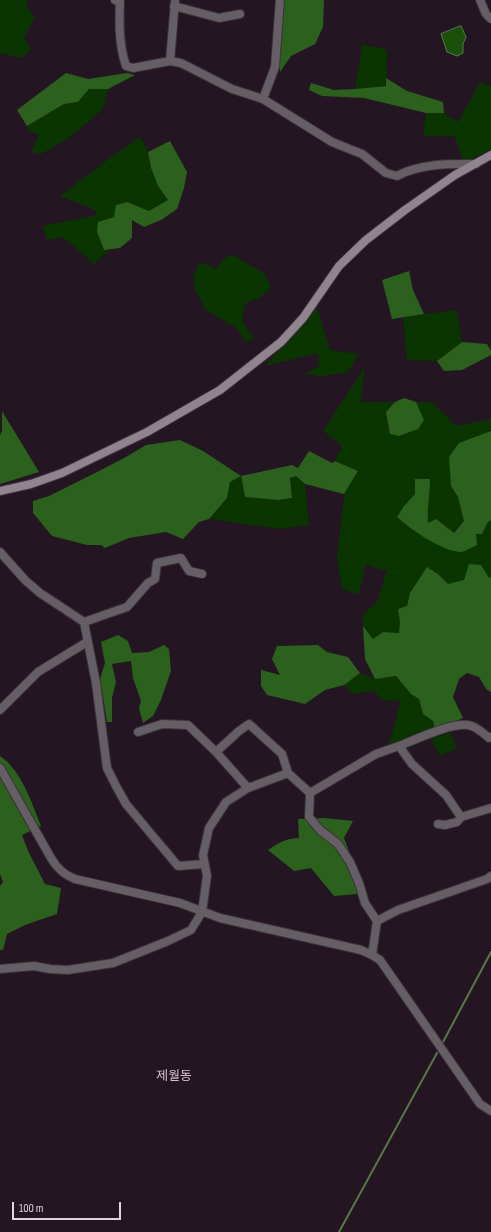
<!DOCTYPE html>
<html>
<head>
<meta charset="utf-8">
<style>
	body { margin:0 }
	#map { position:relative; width:491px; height:1232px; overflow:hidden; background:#231622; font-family:"Sofia Sans Condensed",sans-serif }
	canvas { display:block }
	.scale { position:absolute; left:12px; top:1202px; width:109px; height:18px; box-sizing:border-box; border:2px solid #ded5dd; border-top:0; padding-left:5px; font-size:12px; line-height:14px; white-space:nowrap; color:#ded5dd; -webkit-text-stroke:3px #231622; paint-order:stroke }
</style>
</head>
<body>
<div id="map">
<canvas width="491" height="1232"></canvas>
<div class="scale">100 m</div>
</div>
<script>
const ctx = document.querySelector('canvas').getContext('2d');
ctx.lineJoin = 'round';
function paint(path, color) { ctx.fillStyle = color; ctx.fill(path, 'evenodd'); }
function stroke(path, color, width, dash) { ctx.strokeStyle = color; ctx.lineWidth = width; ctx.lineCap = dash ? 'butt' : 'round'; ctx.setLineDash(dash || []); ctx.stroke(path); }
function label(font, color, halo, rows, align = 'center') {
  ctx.font = font + ' "Sofia Sans Condensed","Noto Sans KR",sans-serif'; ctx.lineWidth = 4; ctx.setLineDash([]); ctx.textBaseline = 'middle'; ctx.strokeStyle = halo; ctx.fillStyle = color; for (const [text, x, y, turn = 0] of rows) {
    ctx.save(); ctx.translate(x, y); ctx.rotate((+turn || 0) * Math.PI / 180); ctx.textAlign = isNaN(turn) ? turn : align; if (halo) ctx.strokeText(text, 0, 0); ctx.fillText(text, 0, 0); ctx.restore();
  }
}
const green = new Path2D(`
	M0 0H27V7L35 17 24 38 31 50 21 58 0 53Z
	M362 44 387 50 386 86 355 89Z
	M480 82 491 86V150L470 160H463L454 136H423L426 113H444L458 122Z
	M89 89H108L103 109 69 138 41 154 31 152 39 135 28 131 27 126 64 104 78 102Z
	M140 137 148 152 151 168 158 186 168 200 149 211 127 202 114 217 97 232 104 250 110 249 94 264 63 237 47 240 43 226 97 215 95 210 60 196 116 153Z
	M231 254 264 273 271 287 261 297 246 303C239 322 243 324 255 338L245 342 238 329 206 310 195 289 193 276 200 262 216 269 223 260Z
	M317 308 330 350 358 354 348 372 322 376 305 374 319 366 318 353 265 366Z
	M457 310 462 342 437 361 407 360 403 317 424 314Z
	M365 367 360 402H395L386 412 390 434 424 420 416 402H432L456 426 491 419V431L459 443 451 486 458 497 464 521 453 533 436 519 428 524 427 509 430 489 415 494 404 506 428 539 482 534 488 522 491 520V577L448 584 438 574C417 582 412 583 407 606L398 609 400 622 399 633 383 632 373 639 363 626V615L378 600 387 570H381L366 564 359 594 342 589 337 558 344 494 358 471 335 461 342 446 323 431Z
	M241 476 245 497 278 500 292 498 290 478 296 476 305 484 309 525 280 529 209 519 227 498 230 482Z
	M360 673 375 679 396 676 411 694 419 699 423 714 433 721 435 730 389 744 401 701 382 700 374 691 352 694 344 685Z
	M450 733 457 748 440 756 431 739Z`);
const forest = new Path2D(`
	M284 0H324L323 27 315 44 291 56 280 72 279 50 284 10Z
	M66 73 88 79 127 73 135 75 108 89H89L78 102 64 104 27 126 17 110Z
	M386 78 407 91 443 102 444 113H426L364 98 322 96 309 90 311 83 334 90 355 89 386 86Z
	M170 141 187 172 184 188 177 209 161 220 144 227 132 220V238L120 248 104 250 97 232 98 222 114 217 116 205 127 202 149 211 168 200 158 186 151 168 148 152Z
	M409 271 413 290 424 314 392 319 382 280Z
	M462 342 487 344 491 351V355L462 370 444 371 437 361Z
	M404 398 416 402 424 420 418 429 399 436 390 434 386 412 395 402Z
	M2 411 39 472 0 484V435L2 431Z
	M491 431V520L488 522 482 534H476L477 545C472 547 465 552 460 552 442 551 410 529 397 517L404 506 415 494V479H430C430 494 427 508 428 523L436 519 454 533 464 521 458 497 451 486 449 457 459 443Z
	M180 440 203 451 241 476 292 465 298 468 309 451 332 463 335 461 358 471 344 494 305 484 296 476 290 478 292 498 278 500 245 497 241 476 230 482 227 498 209 519 199 522 183 539 166 532 129 538 105 548 101 545H87L52 536 33 513V501L49 496 101 470 126 457 146 445Z
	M469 564 481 565 489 578 491 577V692L486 689 479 677 467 673 459 679 453 697 463 718 435 730 433 721 423 714 419 699 411 694 396 676 375 679 365 659 363 626 373 639 383 632 399 633 400 622 398 609 407 606 410 593 427 567 438 574 448 584 464 580Z
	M118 635 128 641 132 653 149 652 164 645 169 649 171 671 161 700 153 716 143 723 139 708 141 701 133 678 131 661 112 664 116 682 112 698V722H107L100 679 105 663 101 642Z
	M318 645 327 652 348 657 360 673 344 685 325 690 305 704 267 695 261 686V670L280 675 272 659 277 646Z
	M0 756C21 770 32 803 41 826L22 835 29 853 45 884 61 888 57 914 25 925 7 934 3 950H0V886L3 882 0 874Z
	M325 818 353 821 344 838 354 864 357 894 334 896 311 868 294 871 268 850C278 843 286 838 299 838L298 819Z`);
const water = new Path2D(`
	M461 26 466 37 463 44V53L457 56 447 52 441 34Z`);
const stream = new Path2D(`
	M443 1042 491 952
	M339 1232 437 1053`);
const street = new Path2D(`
	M115 0 120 2C119 24 119 46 126 66L133 68 170 61 181 63 232 89 263 99 332 142 362 154 386 173 397 176C421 163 449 164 476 164
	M480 0 486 14 491 19
	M174 6 219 18 240 14
	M170 61 175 2
	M263 99 275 67 280 0
	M0 552 25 580 40 593 84 622 96 683 107 768 116 786 126 804 178 866 204 864
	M84 622 127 607 148 583 155 579 157 563 181 558 189 571 202 574
	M0 710 38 672 87 642
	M138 732 162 724 188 725 216 752 248 788
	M399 746C417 739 450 723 468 725 476 726 483 733 489 738L491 737
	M216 752 239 731 249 724 282 754 288 773
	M0 768 51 858C57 868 63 874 75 879L180 903 220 918 361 950 372 955 380 960 480 1104 491 1111
	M310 793 376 754 399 746 412 764 446 795 461 817
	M438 824 445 825 457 822 461 817 491 808
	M372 955 377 921 398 910 487 879 491 876
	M0 969 34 966 50 969 68 970 113 963 168 941 191 930 202 912 207 876 203 855 209 828 226 802 248 788 288 773 310 793 309 817 320 830 338 844 350 862 359 883 365 903 377 921`);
const secondary = new Path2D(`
	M0 491 31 484 62 473 147 432 220 390 281 342 303 318 339 266 366 240 405 210 455 175 491 155`);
const quarterNames = [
	["제월동",174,1077]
];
paint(green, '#0a3400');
paint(forest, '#2b601d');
paint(water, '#1b500a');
stroke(water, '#567849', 1);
stroke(stream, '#567849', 2);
stroke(street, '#3d313c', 10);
stroke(secondary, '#3d313c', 10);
stroke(street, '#655e64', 8);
stroke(secondary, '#90848e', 8);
label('13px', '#d2bfd0', '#231622', quarterNames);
</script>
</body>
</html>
